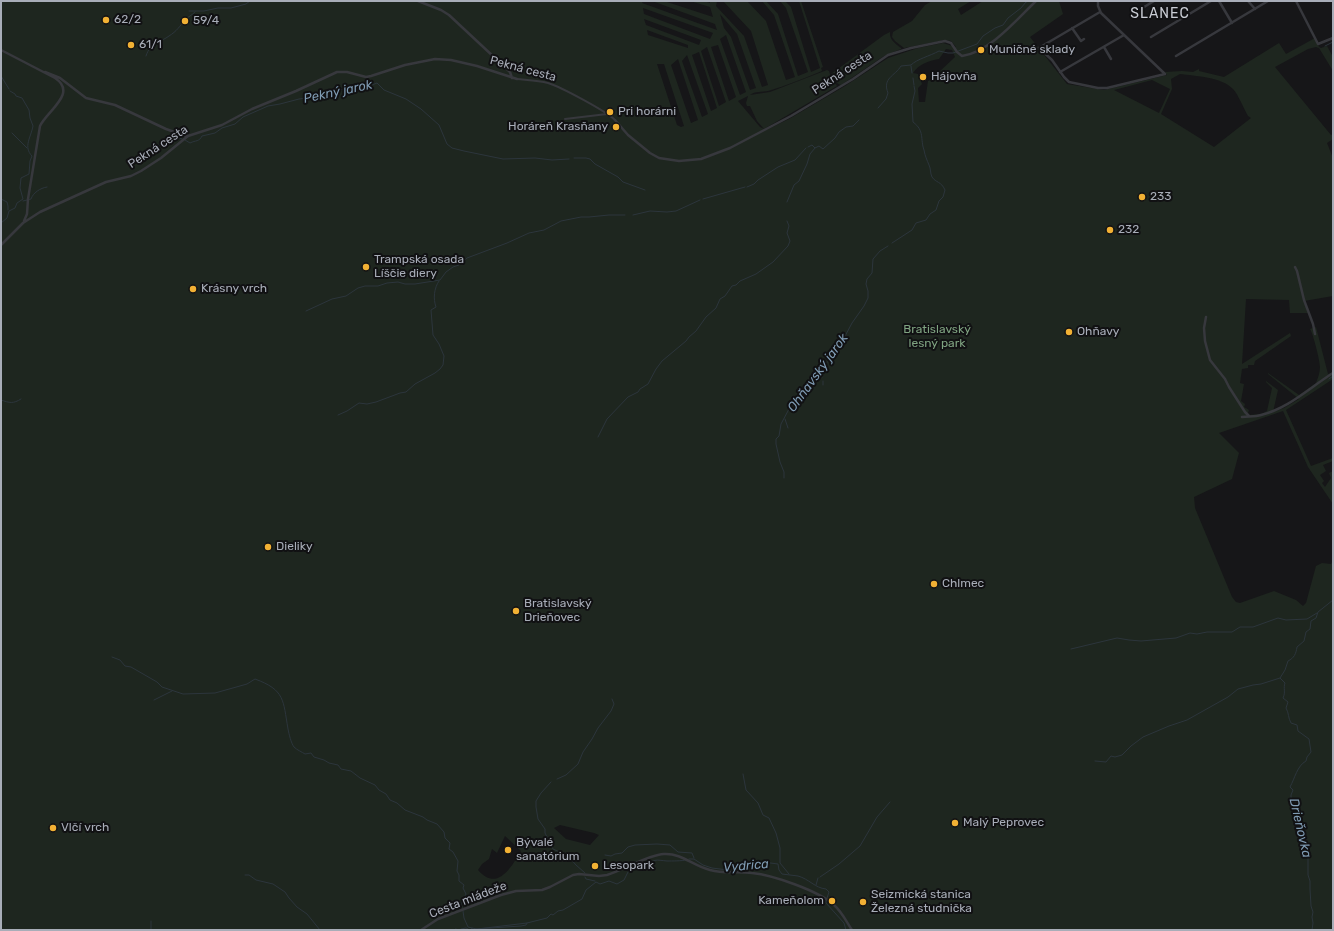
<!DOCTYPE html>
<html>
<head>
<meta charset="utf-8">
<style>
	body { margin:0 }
	#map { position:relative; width:1334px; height:931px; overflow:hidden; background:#161618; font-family:Rubik,sans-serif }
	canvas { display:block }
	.frame { position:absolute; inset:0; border:2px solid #a8adb8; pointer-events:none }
</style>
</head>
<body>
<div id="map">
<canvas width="1334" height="931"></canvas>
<div class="frame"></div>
</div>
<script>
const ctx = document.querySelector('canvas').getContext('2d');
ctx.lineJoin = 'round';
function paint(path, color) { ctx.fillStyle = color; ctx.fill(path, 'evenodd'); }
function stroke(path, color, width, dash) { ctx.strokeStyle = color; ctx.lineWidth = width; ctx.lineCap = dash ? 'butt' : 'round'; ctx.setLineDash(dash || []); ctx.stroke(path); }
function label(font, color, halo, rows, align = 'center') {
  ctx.font = font + ' Rubik,sans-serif'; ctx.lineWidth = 4; ctx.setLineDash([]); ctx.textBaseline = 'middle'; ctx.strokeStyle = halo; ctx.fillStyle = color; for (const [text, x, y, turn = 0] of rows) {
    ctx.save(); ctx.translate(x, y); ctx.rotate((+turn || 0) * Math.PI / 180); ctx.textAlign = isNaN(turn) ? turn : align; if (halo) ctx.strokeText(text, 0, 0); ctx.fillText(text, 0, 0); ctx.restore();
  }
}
const green = new Path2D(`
	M1 1H643L642 3 717 30 715 24 652 1H664L713 17 710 7 690 1H704L710 3V1H717L716 6 744 36 762 87 768 85 751 31 723 1H747L766 21 786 80 795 77 774 15 762 1H766L778 14 798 76 808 72 786 8 780 1H785L791 7 811 72 820 68 799 1H801L823 67 821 68 822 71C804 78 786 86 768 91 762 92 755 91 750 95L770 92 827 70 829 71 831 77 837 86 764 129 757 121 750 106H747L746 103 748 96 738 101 760 127 766 130 789 119 845 86 888 58 918 48 943 43 956 47 951 41 945 40 904 48 895 41 892 37 893 32 912 21 925 5 932 1H971L958 9 961 15 983 1H1059L1063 14 1030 37 1067 84 1104 90 1167 75 1165 72 1182 71 1193 72 1199 69V71L1224 77 1279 43 1286 54 1315 38 1319 47 1321 48 1327 46 1333 57V71L1319 48 1316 47 1308 49 1275 67 1331 135 1333 134V139L1327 143 1333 158V296L1304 301 1308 313H1290L1289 300 1246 299 1242 364 1290 333 1291 336 1255 361 1254 365H1248V368L1242 369 1240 383 1244 384 1241 401 1245 404 1244 407 1249 410 1248 413 1249 415 1261 414 1267 411 1272 388 1266 382V381L1278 390 1273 412 1284 408 1299 399 1268 374V373L1299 395 1316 383C1318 378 1320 372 1320 367 1320 361 1313 333 1310 329L1316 327 1328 374 1333 372V379L1286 410 1311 466 1333 458V461L1323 465 1326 471 1320 475 1324 481 1322 483 1325 487 1331 478 1329 473 1333 471V504L1308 467 1283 411 1219 433 1239 453 1232 479 1194 497 1195 508 1232 597 1236 602 1240 603 1274 591 1296 600 1303 606 1306 603 1316 566 1322 563 1331 564 1333 560V930H1ZM643 8 713 33 710 39 644 14ZM720 14 737 34 756 88 750 90 731 37 724 28ZM644 19 701 40 699 45 646 25ZM647 30 688 45V48L648 35ZM726 35 746 92 740 95 720 39ZM718 45 736 97 729 101 711 47ZM707 47 726 102 719 106 701 51ZM946 49 952 50 955 57 938 73 936 78 928 81 925 102H919L918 88 922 84 918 74 913 73C919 64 928 61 939 59ZM699 52 717 108 711 111 692 55ZM687 55 708 114 702 117 682 61ZM678 59 698 120 691 123 671 65ZM657 64H664L684 126 681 127 677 125ZM1180 74C1195 76 1222 77 1233 89 1238 94 1244 109 1248 116L1251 118 1214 147 1161 114 1172 89 1171 79ZM1152 80 1170 89 1159 113 1114 90ZM560 825 594 833 599 835 590 845 566 839 554 828ZM505 836 521 851C511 868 497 892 478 870L482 864 489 859 492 849 497 853Z
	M890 32C889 40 896 44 901 48V49L884 56 841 85C837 84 832 78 831 74L884 35Z`);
const stream = new Path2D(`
	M189 11H204L218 8H231L246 4 250 1
	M1325 46 1333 42
	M146 56C151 41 158 44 169 36 177 31 179 27 185 20 188 17 192 15 195 12
	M911 66 912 73
	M1 72V75
	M1 76 9 89
	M913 78 914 85
	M878 108 886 99 888 93C882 78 895 76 901 66L911 65C917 59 930 56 939 51L948 53H953L977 44 983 36 995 28 1003 25 1008 18 1021 8 1026 2 1029 1
	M12 133 27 148
	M185 140 190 143C196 140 199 142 202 136L215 133 222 128 235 124 243 117 268 106 280 104 299 99 326 95 343 89 364 88 377 83 384 90 406 99 421 109 439 125 447 144 452 148 464 151 503 159 535 158 552 160 569 159
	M159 145 167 144 170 138 175 136 182 139
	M808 147 812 145 815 148 819 146 823 149 835 138 839 132 846 127 853 126 859 120
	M574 158H586L590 159 595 164 618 177 623 182 645 190
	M747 187 754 184 758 180 778 167 795 160 806 148
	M1 199 7 202 8 206V210
	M703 199 745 187
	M23 201 31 199C33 193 40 188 47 187
	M787 202 794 185 799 181 807 164 810 154 815 148
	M633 215 650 211 667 212 676 211 700 200
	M1 223 7 218 9 211 15 208 17 203 23 199 20 188 21 178 29 174 30 161 32 156C23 147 31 137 33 126L30 118 29 110 22 98 16 96 15 94 10 91
	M892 243 912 230 916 223 926 220 930 214 936 210 939 201 943 197 945 190C941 181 936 183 932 177 930 173 931 169 929 165 927 160 925 156 924 150 920 139 925 131 913 122L912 104 915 91 914 86
	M306 311 332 299 346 296 358 288 365 286H378L387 283 398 282 405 284H415L440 280 446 272 453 267 459 265 467 258 507 243 529 233 544 230 561 221 581 217H589L609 215H625
	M821 370 822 377
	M1329 379 1333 376
	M823 385V381
	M1 400C10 403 13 404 21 399
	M338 415 347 411 359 403 367 404 376 402 400 393 406 392 415 384 435 373 440 369 443 365 444 356 439 344 433 335 431 310 436 307C433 299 434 288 439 281
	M785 419 788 428
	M598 437 607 419 628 397 638 392 640 389 648 384 656 369 662 361 686 341 689 337 696 331 706 317 716 308 720 299 725 296 732 286 736 285 740 281 756 274 773 262 788 246 790 241 787 233 789 226 787 221
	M784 478V472L780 462 776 444V439L779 436 781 424 789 409 807 390 809 383 816 378 817 373 836 353 852 323 864 306 868 298V291L866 284 867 279 872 273 873 259 880 251 888 246
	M1071 649 1117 638 1129 640 1141 641 1176 638 1190 633 1197 634 1207 632H1232L1240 627H1253L1278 618 1286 620 1307 619 1317 613
	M112 657 120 660 125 666 131 667 157 682 162 687 183 694 215 693 247 684 255 679C285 690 283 700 288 729 289 734 291 743 294 747 297 750 302 752 305 754L311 753 314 757 324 760 329 763 338 765 341 769 351 771 360 778 375 785 379 790 386 794 390 800 397 803 405 810 423 817 427 820 437 824 444 832 445 838 450 843 449 849 453 852 458 861 457 871 459 875V881L464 885 463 888 466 894 461 903 462 908
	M154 700 172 691
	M1095 761 1106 762 1111 756 1115 757 1122 755 1131 746 1143 737 1169 726 1187 720 1228 697 1238 689 1253 685 1261 684 1280 678
	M743 774 746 790 758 803 763 815 769 818 776 833 780 848V863L789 874
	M557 779 566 775 578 764 583 752 592 739 598 728 611 711 614 704 612 699
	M551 782 541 793 536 801V807L538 819 545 829V833L553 849 568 856 576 865 585 873
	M605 855 611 856 615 854 622 853 628 847 635 845 657 844 670 845 678 852 692 853 694 858
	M689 859H694L703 865 712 868 728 870 735 866 749 865 756 866 763 862 778 864 779 870 782 874C787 875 793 875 798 876 809 879 815 888 826 889L829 892 827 898
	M245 875H249L256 880 273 884 285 892 289 898 297 907 307 914 320 930
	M585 877 586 879 595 881
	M820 877 839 864 860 846 877 817 890 802
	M816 885 818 878
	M826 901V903L844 923 846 930
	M463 911 464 918 468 927 472 928
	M151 921V930
	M461 929 466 928 468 929
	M476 929 521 926 526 925 527 923
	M453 930 456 929
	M463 930H467
	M468 930H471L472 928 477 929 527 923 547 918 551 914 553 915 558 911 563 910 582 899 586 890 596 882 600 884 609 881 617 884 624 880 628 872 639 865 641 866V868H646C653 858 656 860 667 861 672 861 682 861 686 860
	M1312 930 1313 923 1312 917 1313 912 1311 906 1310 889V881L1308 875V853L1305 847 1307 842 1305 838V835L1299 825 1300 818 1295 800 1291 798V795L1293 790 1290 787C1295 778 1297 766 1306 761L1307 757 1311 752 1309 739 1298 731 1297 725 1291 723C1288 718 1289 713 1286 708L1288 702 1283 698C1286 692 1283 688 1285 683L1280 678 1285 670 1288 661C1294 658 1296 654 1297 647L1304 641 1306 632 1310 629 1311 621 1316 618 1318 612 1333 600`);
const pedestrian = new Path2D(`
	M517 79C527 80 538 80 548 83 561 87 606 111 615 120
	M565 119 607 114`);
const minor = new Path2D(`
	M418 1 441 10 449 15 510 72 512 78
	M1098 1V6L1101 13 1165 74
	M1219 1 1232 23
	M1248 1 1255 9
	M1296 1 1318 44 1333 38
	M1131 15 1154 1
	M1072 28 1081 41 1084 39
	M1151 37 1211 1
	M1104 47 1111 59
	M1039 48 1052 60 1064 77 1069 82 1098 88H1107L1165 74
	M1037 49 1100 12
	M1 50 55 78C78 93 47 111 40 126L28 199 27 214 24 221
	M1176 56 1268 1
	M45 72 60 78 86 98 115 105 166 129 183 135 188 136
	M1060 72 1124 35
	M615 120 628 135 650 153 659 158 679 161 701 159 730 148 791 116 853 79 888 55 911 48 940 42 945 41 951 43 957 52 962 56C990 52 1017 19 1036 1
	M1 245 23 223 40 212 106 182 131 176 141 171 161 158 188 136 222 125 252 109 296 91 337 72H347L366 77 371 76 405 65 435 59 451 60 477 66 517 79
	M1295 267 1297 271 1304 300 1313 324 1315 334
	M1206 317 1204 328 1205 341 1210 360 1225 379 1229 387 1245 412 1249 416
	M1242 417C1248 416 1255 417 1261 415 1289 408 1309 388 1333 373
	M421 930 438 919 501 895 516 891 542 890 550 887 573 875 579 874 599 876 607 875C624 870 647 855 664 854 682 853 693 866 710 870 724 874 738 871 752 873 773 875 819 891 834 905 842 912 846 921 852 930`);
const markers = [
	[106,20,4,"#f2b134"],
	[185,21,4,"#f2b134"],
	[131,45,4,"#f2b134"],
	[981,50,4,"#f2b134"],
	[923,77,4,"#f2b134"],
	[610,112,4,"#f2b134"],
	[616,127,4,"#f2b134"],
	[1142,197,4,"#f2b134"],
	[1110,230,4,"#f2b134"],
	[366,267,4,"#f2b134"],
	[193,289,4,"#f2b134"],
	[1069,332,4,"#f2b134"],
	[268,547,4,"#f2b134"],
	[934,584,4,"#f2b134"],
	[516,611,4,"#f2b134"],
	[955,823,4,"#f2b134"],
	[53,828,4,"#f2b134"],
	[508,850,4,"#f2b134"],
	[595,866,4,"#f2b134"],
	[832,901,4,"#f2b134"],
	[863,902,4,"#f2b134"]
];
const poiNames = [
	["62/2",114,20],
	["59/4",193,21],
	["61/1",139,45],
	["Muničné sklady",989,50],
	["Hájovňa",931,77],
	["Pri horárni",618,112],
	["Horáreň Krasňany",608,127,"right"],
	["233",1150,197],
	["232",1118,230],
	["Trampská osada",374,260],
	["Líščie diery",374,274],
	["Krásny vrch",201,289],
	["Ohňavy",1077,332],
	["Dieliky",276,547],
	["Chlmec",942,584],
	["Bratislavský",524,604],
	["Drieňovec",524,618],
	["Malý Peprovec",963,823],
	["Vlčí vrch",61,828],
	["Bývalé",516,843],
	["sanatórium",516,857],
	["Lesopark",603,866],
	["Seizmická stanica",871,895],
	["Železná studnička",871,909],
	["Kameňolom",824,901,"right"]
];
const streetNames = [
	["Pekná cesta",523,69,15],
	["Pekná cesta",842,73,-33],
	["Pekná cesta",158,147,-33],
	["Cesta mládeže",468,900,-21]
];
const parkNames = [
	["Bratislavský",937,330],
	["lesný park",937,344]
];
const waterNames = [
	["Pekný jarok",338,92,-12],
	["Ohňavský jarok",818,373,-54],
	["Drieňovka",1300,828,77],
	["Vydrica",746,866,-5]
];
const quarterNames = [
	["SLANEC",1160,14]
];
paint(green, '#1e261f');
stroke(stream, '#2c353c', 1);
stroke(pedestrian, '#37383d', 2);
stroke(minor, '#37383d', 2.5);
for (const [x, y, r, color] of markers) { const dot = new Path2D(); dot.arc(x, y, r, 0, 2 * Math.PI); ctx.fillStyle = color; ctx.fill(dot); stroke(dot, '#111113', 1.5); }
label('12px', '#a8adb8', '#111113', poiNames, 'left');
label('12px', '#a8adb8', '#111113', streetNames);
label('12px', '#7fa381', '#111113', parkNames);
label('italic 13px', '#7f9bb3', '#111113', waterNames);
ctx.letterSpacing = '1px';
label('14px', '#c9ccd4', '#111113', quarterNames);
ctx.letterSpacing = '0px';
</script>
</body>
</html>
